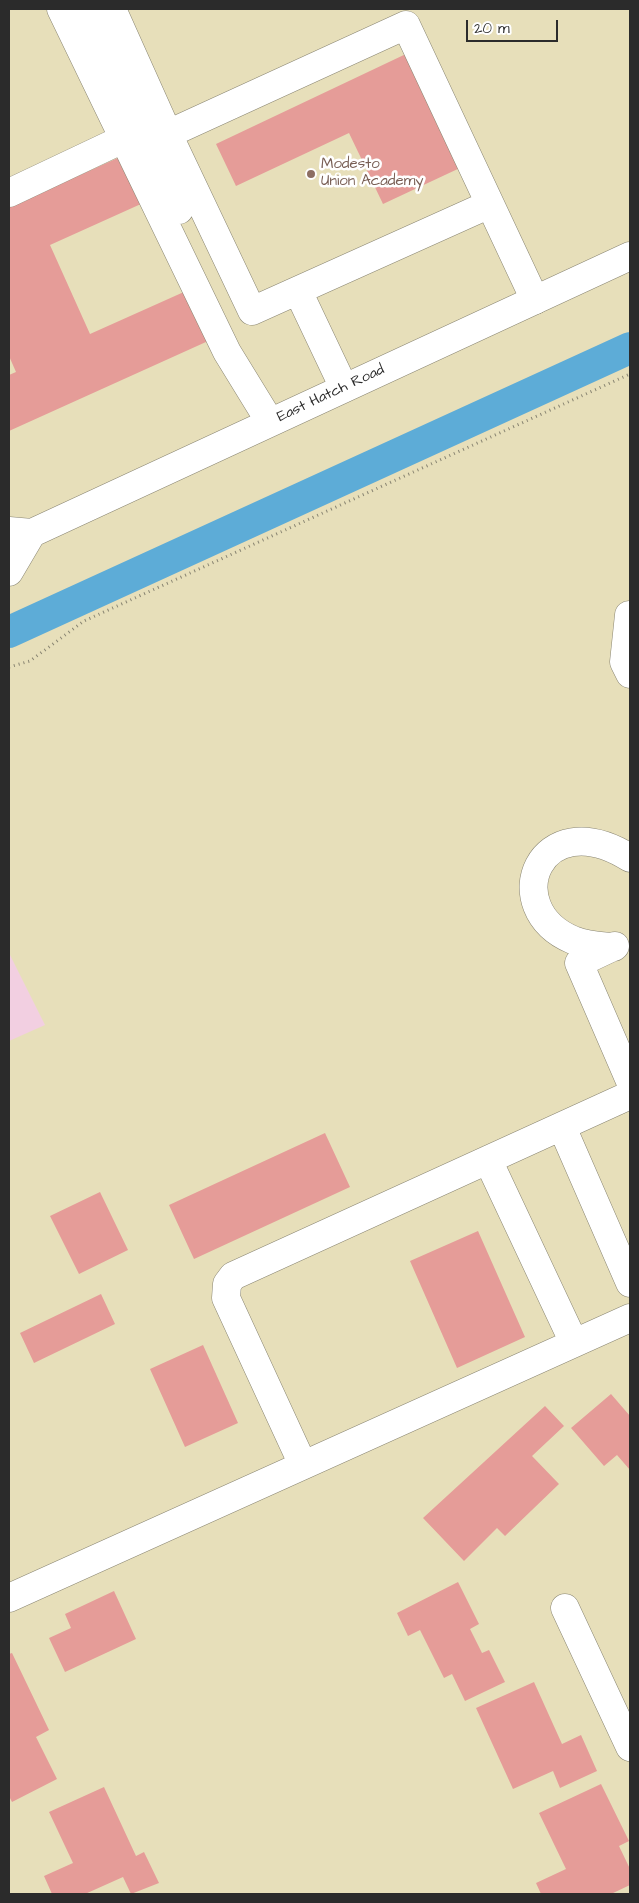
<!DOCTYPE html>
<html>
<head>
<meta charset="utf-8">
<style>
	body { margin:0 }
	#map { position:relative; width:639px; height:1903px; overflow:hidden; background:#e7dfba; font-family:"Architects Daughter",sans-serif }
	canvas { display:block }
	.frame { position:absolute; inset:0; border:10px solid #2b2b2b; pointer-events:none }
	.scale { position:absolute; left:466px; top:20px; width:92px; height:22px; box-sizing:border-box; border:2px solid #2b2b2b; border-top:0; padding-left:6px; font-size:15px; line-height:18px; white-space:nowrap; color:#2b2b2b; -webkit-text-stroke:4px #fff; paint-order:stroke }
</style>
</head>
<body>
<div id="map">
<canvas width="639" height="1903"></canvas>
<div class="frame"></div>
<div class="scale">20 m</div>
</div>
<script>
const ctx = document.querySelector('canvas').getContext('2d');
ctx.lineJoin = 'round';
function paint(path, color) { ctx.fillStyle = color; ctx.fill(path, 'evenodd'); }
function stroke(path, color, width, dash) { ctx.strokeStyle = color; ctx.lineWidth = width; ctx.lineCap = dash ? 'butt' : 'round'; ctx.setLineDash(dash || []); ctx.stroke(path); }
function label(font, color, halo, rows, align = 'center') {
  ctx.font = font + ' "Architects Daughter",sans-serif'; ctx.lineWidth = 5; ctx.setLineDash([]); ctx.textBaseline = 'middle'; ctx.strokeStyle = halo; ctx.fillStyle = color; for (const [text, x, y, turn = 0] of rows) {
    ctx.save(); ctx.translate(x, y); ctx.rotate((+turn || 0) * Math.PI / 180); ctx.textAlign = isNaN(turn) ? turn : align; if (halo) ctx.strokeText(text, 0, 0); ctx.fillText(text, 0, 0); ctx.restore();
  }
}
const built = new Path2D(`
	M9 953 45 1025 9 1041Z`);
const canal = new Path2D(`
	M9 632 630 348`);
const building = new Path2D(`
	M408 53 462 167 383 204 349 133 236 186 216 144Z
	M131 152 152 199 50 245 90 334 195 287 217 337 9 431V375L16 372 9 356V207Z
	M325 1133 350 1187 194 1259 169 1205Z
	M100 1192 128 1250 79 1274 50 1216Z
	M478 1231 525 1337 457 1368 410 1261Z
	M101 1294 115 1324 34 1363 20 1333Z
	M203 1345 238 1423 185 1447 150 1369Z
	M611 1394 630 1416V1470L617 1455 604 1466 571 1428Z
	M545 1406 564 1426 532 1456 559 1484 505 1536 497 1528 464 1561 423 1518Z
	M458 1582 479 1624 470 1629 482 1653 489 1650 505 1682 465 1701 452 1674 444 1678 420 1630 408 1636 397 1613Z
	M114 1591 136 1639 65 1672 49 1638 71 1628 65 1614Z
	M12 1653 49 1730 36 1737 57 1779 12 1802 9 1796V1654Z
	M534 1682 562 1744 581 1735 597 1771 560 1788 553 1771 513 1789 476 1708Z
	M601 1784 629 1841 619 1846 630 1869V1885L611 1894H541L536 1883 566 1869 539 1813Z
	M104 1787 136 1856 144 1852 159 1883 131 1894 123 1877 85 1894H52L44 1876 73 1863 49 1812Z`);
const path = new Path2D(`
	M9 667 30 661 84 621 630 374`);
const minor = new Path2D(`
	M61 9 227 352 270 422
	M84 9 179 210
	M112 9 168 134
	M9 193 140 131
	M490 204 252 311 168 134 406 25 535 300
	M298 291 344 388
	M629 615 624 662 630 674
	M615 946 579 963 630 1081
	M614 947C600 946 586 946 573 940 497 908 539 801 630 858
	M562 1127 630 1283
	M488 1160 574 1343
	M303 1465 226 1298 227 1284 233 1276 630 1095
	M9 1598 630 1318
	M565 1608 630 1747`);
const major = new Path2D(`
	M9 531 32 533 630 256
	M9 572 32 533`);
const markers = [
	[311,174,5,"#8d6e63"]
];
const educationNames = [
	["Modesto",321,165],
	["Union Academy",321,182]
];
const streetNames = [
	["East Hatch Road",331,394,-25]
];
paint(built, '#f2cfe1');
stroke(canal, '#5dacd7', 32);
paint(building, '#e59c98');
stroke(minor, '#898572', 29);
stroke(major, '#898572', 29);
stroke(path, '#898572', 3, [1, 4]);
stroke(minor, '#fff', 28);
stroke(major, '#fff', 28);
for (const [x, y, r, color] of markers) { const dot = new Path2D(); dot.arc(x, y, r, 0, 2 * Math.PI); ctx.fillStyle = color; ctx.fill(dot); stroke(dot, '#fff', 2); }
label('15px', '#785e54', '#fff', educationNames, 'left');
label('15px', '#2b2b2b', '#fff', streetNames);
</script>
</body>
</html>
